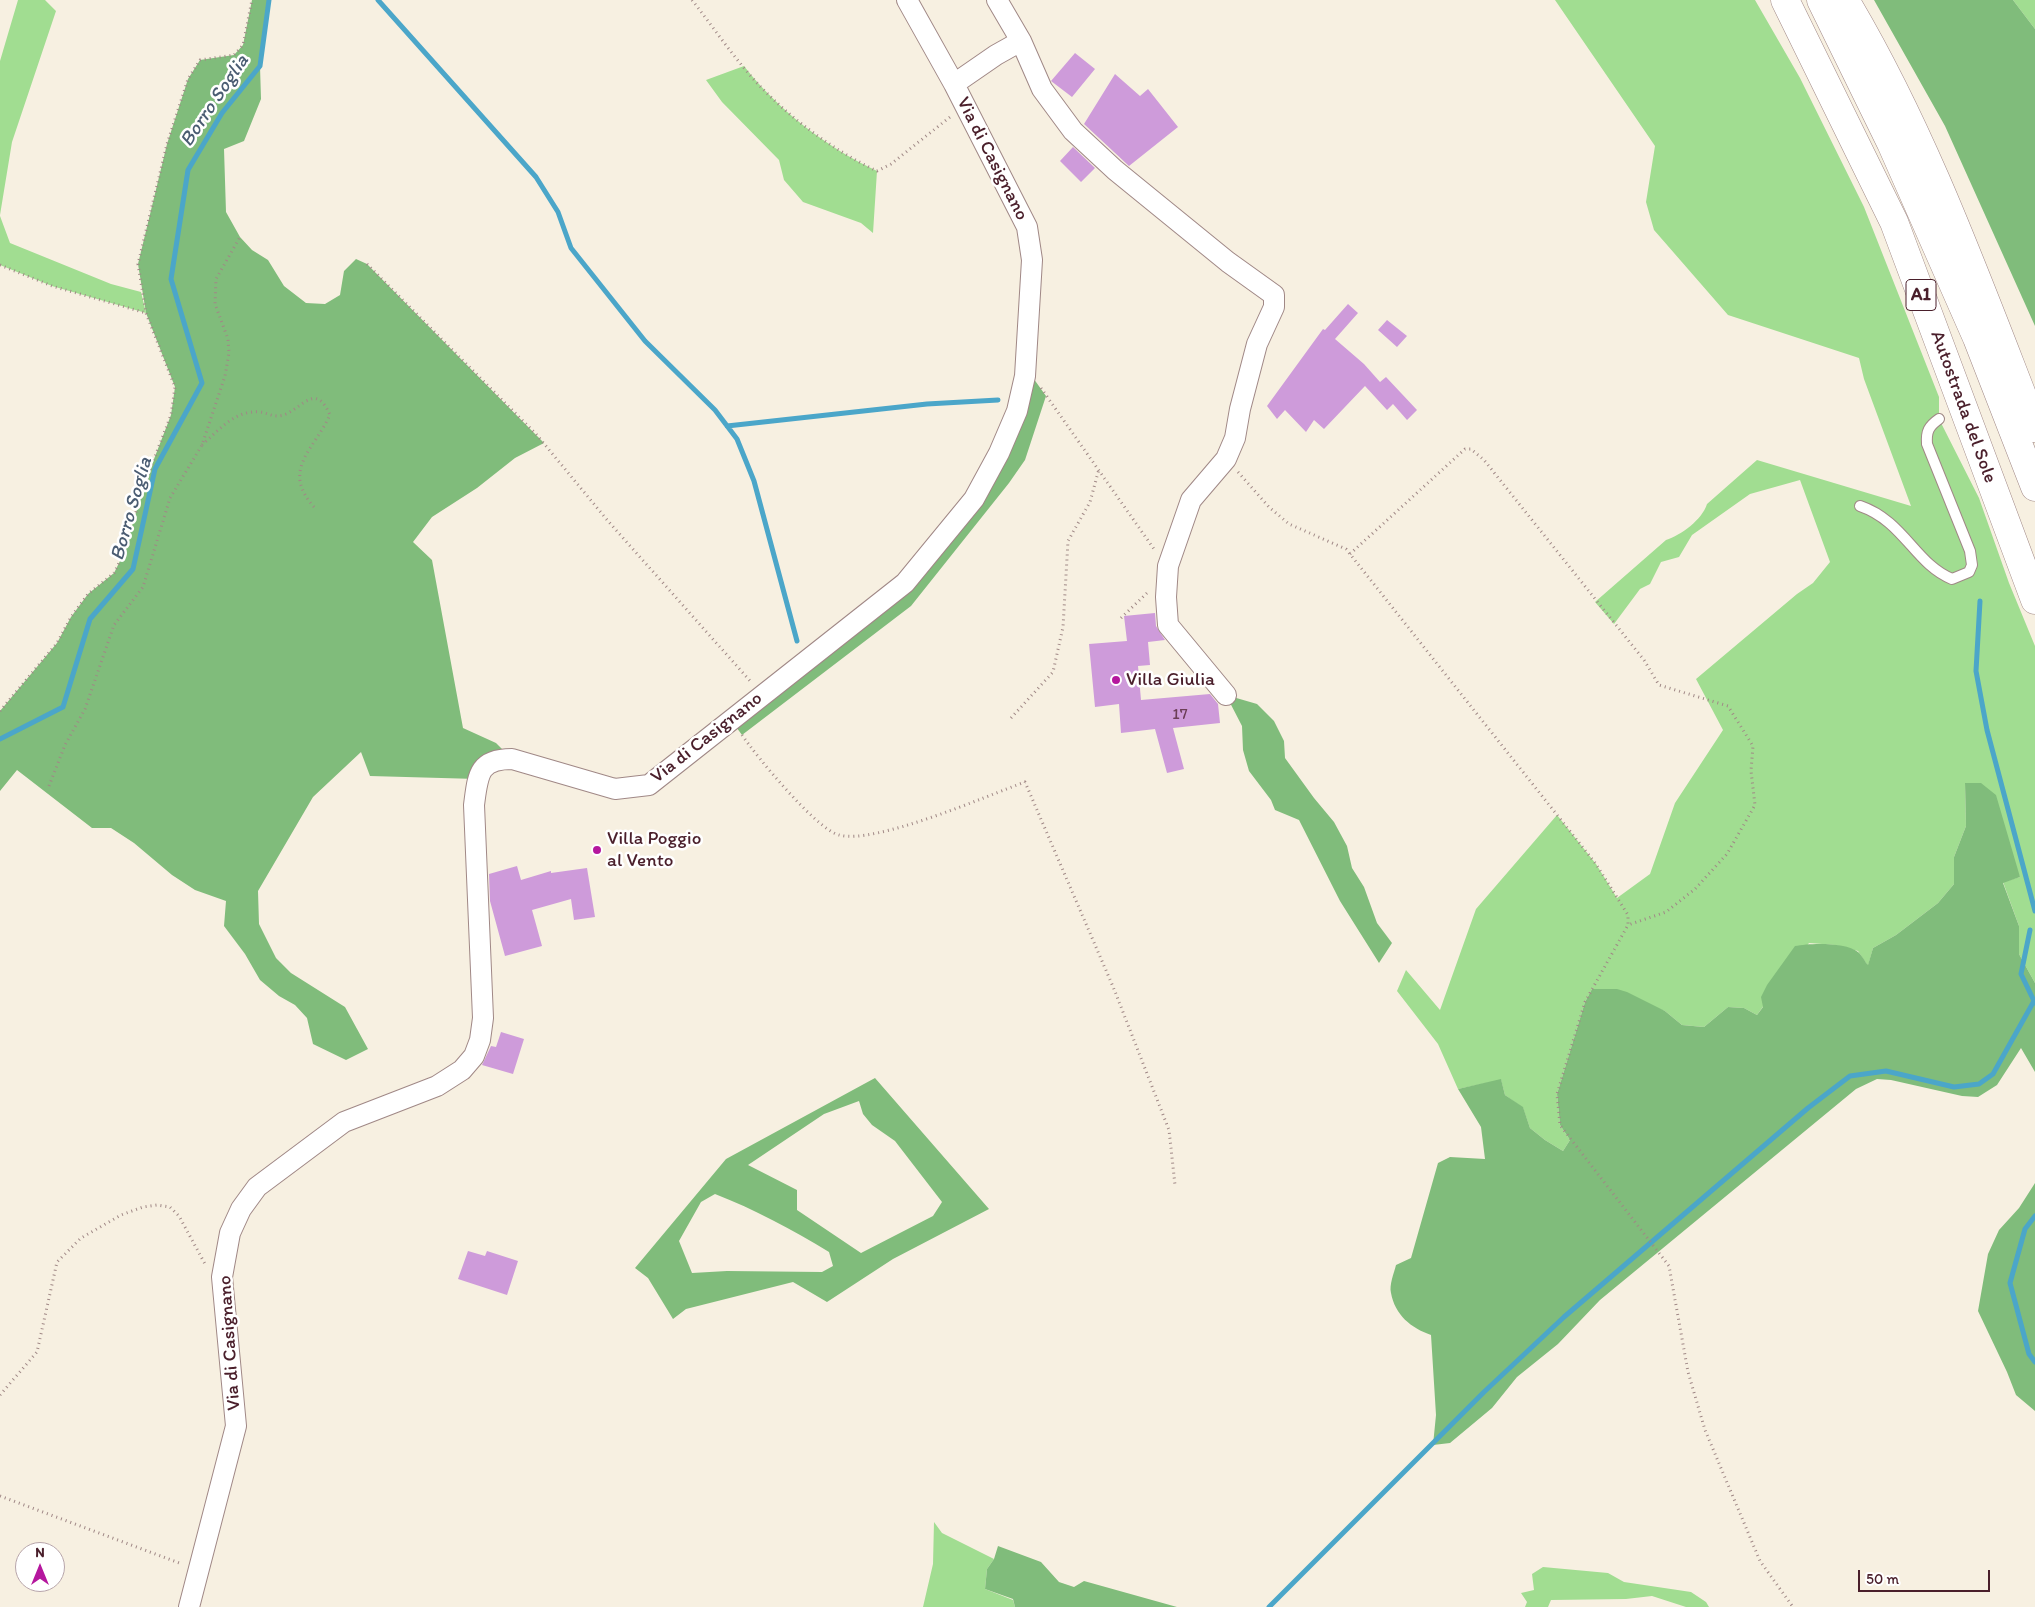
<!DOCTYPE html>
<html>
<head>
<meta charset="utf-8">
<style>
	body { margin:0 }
	#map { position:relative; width:2035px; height:1607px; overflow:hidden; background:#f7f0e1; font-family:Itim,sans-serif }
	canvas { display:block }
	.north { position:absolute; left:15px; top:1542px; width:50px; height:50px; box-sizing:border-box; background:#fff; border:1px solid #b7a5aa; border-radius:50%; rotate:0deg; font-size:14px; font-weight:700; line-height:20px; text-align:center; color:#4a1f2b }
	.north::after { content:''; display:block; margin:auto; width:18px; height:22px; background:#b5179e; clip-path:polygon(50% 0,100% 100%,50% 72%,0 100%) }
	.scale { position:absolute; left:1858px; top:1570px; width:132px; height:22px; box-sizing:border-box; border:2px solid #4a1f2b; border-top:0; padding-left:6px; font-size:15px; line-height:18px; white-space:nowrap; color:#4a1f2b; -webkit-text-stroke:4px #fff; paint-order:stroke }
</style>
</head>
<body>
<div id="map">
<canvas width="2035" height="1607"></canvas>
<div class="north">N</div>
<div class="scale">50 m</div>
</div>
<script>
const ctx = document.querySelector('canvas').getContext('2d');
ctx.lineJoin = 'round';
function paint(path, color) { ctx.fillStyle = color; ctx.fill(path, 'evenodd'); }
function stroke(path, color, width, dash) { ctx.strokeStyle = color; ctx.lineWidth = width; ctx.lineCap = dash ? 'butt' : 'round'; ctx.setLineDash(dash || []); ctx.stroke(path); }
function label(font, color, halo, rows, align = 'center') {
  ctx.font = font + ' Itim,sans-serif'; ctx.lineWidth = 5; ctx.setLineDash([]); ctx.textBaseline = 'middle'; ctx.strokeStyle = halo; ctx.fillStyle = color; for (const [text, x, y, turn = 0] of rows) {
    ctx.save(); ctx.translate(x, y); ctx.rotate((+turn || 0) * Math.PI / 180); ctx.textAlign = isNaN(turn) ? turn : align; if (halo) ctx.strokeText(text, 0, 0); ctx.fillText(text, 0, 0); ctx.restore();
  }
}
const green = new Path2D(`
	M18 0H45L56 11 12 142 0 215V61Z
	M1555 0H1755L1800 78 1864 207 1939 397V419L1979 498 2009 583 2035 646V983L2019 954V926L2003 882 2020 877 1965 783 1966 826 1954 857V884L1938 903 1896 935 1873 948 1868 966 1858 951 1835 945 1809 943 1757 1015 1744 1008 1728 1007 1704 1027 1682 1025 1665 1011 1592 989 1585 1002 1557 1094 1560 1125 1570 1140 1563 1151 1545 1140 1530 1128 1523 1108 1505 1095 1501 1080 1458 1089 1438 1044 1397 991 1406 970 1440 1010 1476 909 1557 815 1596 864 1617 898 1650 874 1675 803 1723 730 1696 679 1797 594 1813 583 1830 562 1800 480 1750 494 1692 535 1679 557 1661 562 1650 584 1640 589 1614 624 1595 602 1666 540C1681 535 1702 520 1707 504L1757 460 1911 506 1864 379 1859 358 1728 315 1654 230 1646 202 1655 146Z
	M2013 0H2035V29Z
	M744 66C778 110 826 147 877 171L873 233 861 223 803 202 784 180 779 160 722 102 706 80Z
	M0 216 10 243 111 284 141 292 146 313 52 286 0 265Z
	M934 1522 942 1533 994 1559 987 1569 985 1589 1013 1600 1015 1607H923L933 1564Z
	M1543 1567 1608 1573 1624 1582 1691 1592 1706 1602 1709 1607H1686L1652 1596 1626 1599 1551 1600 1548 1607H1525L1527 1602 1521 1593 1534 1590 1532 1574Z`);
const forest = new Path2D(`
	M252 0H269L260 66 261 99 244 141 224 149 226 212 240 237 252 250 268 260 284 286 306 303 325 304 340 295 344 271 356 259 367 264 544 443 515 458 477 488 432 517 413 542 432 560 463 728 496 743 512 759 477 779 370 776 361 752 313 797 258 891 259 924 276 958 291 973 345 1007 368 1049 346 1060 313 1044 307 1018 295 1005 279 996 260 980 245 954 224 926 226 901 195 890 172 875 134 843 111 828H92L17 770 0 791V711L57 643 71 617 88 594 114 573 124 553 144 485 171 415 175 387 146 313 138 264 167 144 188 79 200 60 234 55 243 45Z
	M1874 0H2013L2035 29V326L1945 126Z
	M1026 368 1046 396 1025 460 1009 483 911 606 742 735 731 720 905 583 974 499Z
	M1226 695 1257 704 1274 721 1284 741 1285 758 1314 798 1334 822 1347 846 1352 868 1364 887 1377 923 1392 943 1379 963 1340 901 1299 820 1275 810 1271 800 1249 771 1243 750 1242 726Z
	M1965 783H1981L1996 795 2020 877 2003 883 2019 926V954L2035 983V1072L2021 1048 1997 1085 1978 1097 1962 1096 1891 1080 1877 1079 1856 1089 1600 1300 1558 1344 1517 1377 1492 1408 1450 1443 1433 1445 1436 1415 1431 1335C1411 1328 1395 1315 1391 1293 1389 1285 1394 1273 1396 1265L1411 1258 1438 1163 1450 1157 1485 1159 1481 1127 1458 1089 1501 1079 1505 1095 1523 1107 1530 1128 1545 1140 1563 1151 1570 1140 1560 1125 1557 1094 1585 1002 1592 989H1617L1627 992 1665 1011 1682 1025 1704 1027 1728 1007 1744 1008 1757 1015 1763 1007 1761 997 1767 985 1795 946C1810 943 1846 942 1858 952 1862 955 1865 962 1868 965L1873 948 1896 935 1938 903 1954 884V857L1966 826Z
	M875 1078 989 1209 893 1259 827 1302 793 1282 686 1309 673 1319 648 1278 635 1268 726 1159ZM859 1101 863 1114 872 1125 895 1141 942 1202 933 1216 861 1253 797 1210V1190L748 1165 824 1114ZM715 1194C754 1209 793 1230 829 1252L833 1266 822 1272 727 1271 692 1273 679 1241 701 1202Z
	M2035 1183V1411L2016 1395 2007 1372 1978 1311 1988 1254 1999 1230 2019 1208Z
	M998 1546 1041 1562 1059 1582 1074 1587 1084 1581 1177 1607H1015L1013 1599 985 1589 987 1569 994 1559Z`);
const stream = new Path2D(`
	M378 0 536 177 558 212 571 248 645 341 715 410 737 439 754 481 797 641
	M727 426 927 404 998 400
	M1980 601 1976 671 1987 730 2035 911
	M0 739 63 707 90 619 133 569 155 469 202 383 171 279 188 170 222 113 260 66 269 0
	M2030 930 2021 974 2035 1003
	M2035 1216 2025 1229 2010 1283 2029 1354 2035 1362
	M1269 1607 1484 1392 1564 1317 1808 1108 1850 1076 1886 1071 1954 1087 1979 1084 1993 1074 2034 1001`);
const building = new Path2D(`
	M1075 53 1095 69 1072 97 1051 81Z
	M1115 74 1140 96 1148 89 1178 127 1129 166 1084 124Z
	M1073 147 1095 168 1081 182 1060 161Z
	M1348 304 1358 313 1335 339 1364 364 1380 382 1386 377 1417 410 1407 420 1393 404 1387 410 1365 386 1324 429 1314 420 1306 432 1285 410 1277 419 1267 406 1323 329 1325 330Z
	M1387 320 1407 336 1397 347 1378 330Z
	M1155 613 1156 626 1165 640 1148 642 1150 665 1138 666 1141 700 1210 694 1218 704 1220 723 1173 728 1184 769 1167 773 1155 729 1121 733 1119 704 1095 707 1089 644 1127 641 1124 616Z
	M517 866 521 880 551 871V873L587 868 595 917 574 920 571 899 532 910 542 946 505 956 490 901 489 874Z
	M501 1032 524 1039 513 1074 482 1065 491 1046 496 1047Z
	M468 1251 485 1256 487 1251 518 1261 507 1295 458 1279Z`);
const path = new Path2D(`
	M692 0C713 27 734 58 758 84 791 119 833 150 877 171L891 164 950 117
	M367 264 536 434 608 521 751 682
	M0 265 52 286 146 313
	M1041 388 1154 549
	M202 445C220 429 235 410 260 412 269 413 275 419 286 414 304 406 316 383 330 415 314 450 280 470 315 508
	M1238 472 1269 507 1289 524 1346 549 1596 864 1628 915V925L1585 1002 1557 1094 1560 1125 1669 1266 1688 1372 1705 1430 1760 1561 1793 1607
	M1350 554 1465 449H1471L1484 460 1644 660 1659 685 1728 706 1753 746 1751 771 1755 805 1727 854 1695 889 1666 912 1628 925
	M1121 618 1147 593
	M0 711 57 643 71 617 88 594 114 573 124 553 144 485 171 415 175 387 146 313 138 264 167 144 188 79 200 60 234 55 243 45 252 0
	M1011 718 1053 672 1063 627 1068 541 1090 502 1099 469
	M742 735C757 757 816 829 839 835 875 845 986 796 1025 782L1114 989 1169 1130 1175 1185
	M49 786 65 745 85 709 114 625 143 587 170 498 202 445 225 376 229 353 228 339 215 304 216 279 240 237
	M0 1395 37 1352 57 1262 81 1238 121 1215 143 1207 157 1205 170 1207 179 1216 205 1264
	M0 1496 182 1564`);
const lane = new Path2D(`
	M1860 506C1904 521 1915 564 1952 579L1969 572 1972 565 1970 551 1927 444C1926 431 1929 426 1939 419`);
const street = new Path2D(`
	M997 0 1021 41 1042 89 1073 131 1115 170 1228 262 1274 295V307L1257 344 1240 409 1235 438 1226 459 1191 500 1168 566 1166 597 1168 625 1226 695
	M954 84 996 55 1021 41
	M189 1607 236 1426 222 1277 230 1233 241 1209 257 1187 344 1122 437 1086 462 1070 474 1056 480 1040 483 1018 474 805C478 775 478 759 512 759L615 789 649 785 905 583 974 499 999 453 1017 411 1025 376 1032 260 1027 227 954 84 907 0`);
const highway = new Path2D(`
	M1785 0 1894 222 2035 600
	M1821 0 1891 143 1977 338 2035 487
	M1845 0C1925 134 1978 283 2035 428`);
const markers = [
	[1116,680,5,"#b5179e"],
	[597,850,5,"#b5179e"]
];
const numberNames = [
	["17",1180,715]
];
const shields = [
	[1921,295,30]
];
const shieldNames = [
	["A1",1921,295]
];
const streetNames = [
	["Via di Casignano",992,159,63],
	["Autostrada del Sole",1963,407,70],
	["Via di Casignano",707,738,-38],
	["Via di Casignano",230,1343,-94]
];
const poiNames = [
	["Villa Giulia",1126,680],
	["Villa Poggio",607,839],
	["al Vento",607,861]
];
const waterNames = [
	["Borro Soglia",215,101,-56],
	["Borro Soglia",132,509,-74]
];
paint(green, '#a1dd91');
paint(forest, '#80bc7b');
stroke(stream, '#4ba6c9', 5);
paint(building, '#ce9bda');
stroke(lane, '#a08886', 12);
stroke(street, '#a08886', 22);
stroke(highway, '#a08886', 29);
stroke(path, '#a08886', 3, [1, 4]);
stroke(lane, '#fff', 10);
stroke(street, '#fff', 20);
stroke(highway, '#fff', 28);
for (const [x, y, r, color] of markers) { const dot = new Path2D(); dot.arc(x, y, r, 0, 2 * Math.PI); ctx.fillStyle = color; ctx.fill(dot); stroke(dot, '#fff', 2); }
label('16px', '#6b3e57', null, numberNames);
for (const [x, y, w] of shields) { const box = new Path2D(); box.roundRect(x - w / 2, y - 15.5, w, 31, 4); ctx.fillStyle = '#fff'; ctx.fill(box); stroke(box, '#4a1f2b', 1); }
label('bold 18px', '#4a1f2b', null, shieldNames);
label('19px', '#4a1f2b', '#fff', streetNames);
label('19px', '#4a1f2b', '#fff', poiNames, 'left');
label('italic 20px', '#4a5c72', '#fff', waterNames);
</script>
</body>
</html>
